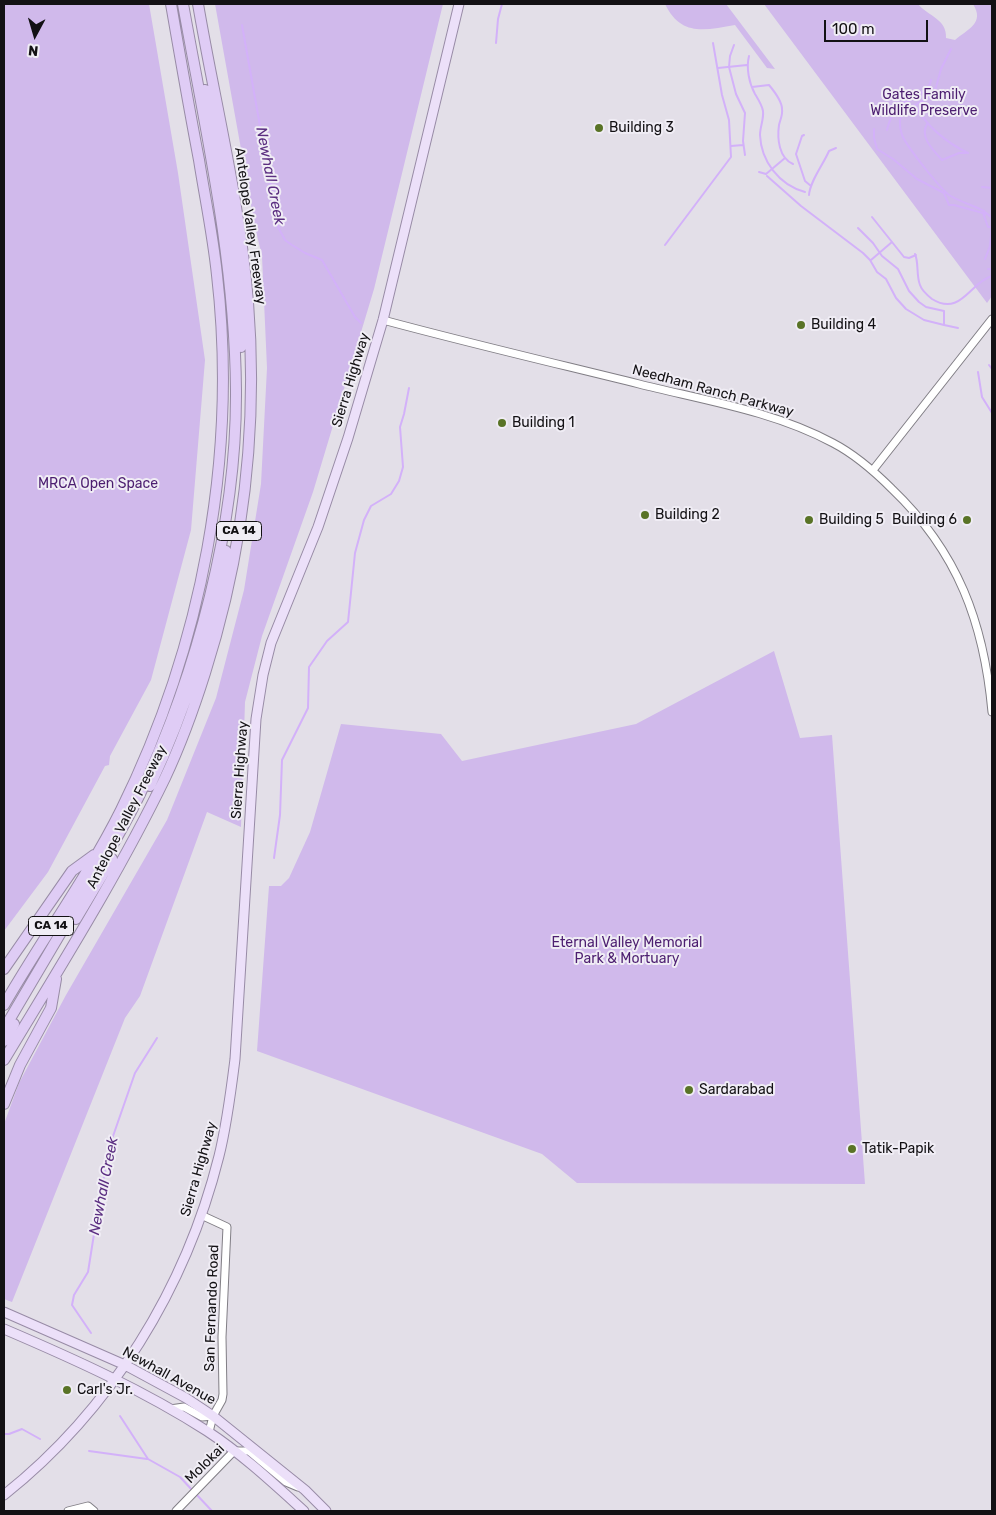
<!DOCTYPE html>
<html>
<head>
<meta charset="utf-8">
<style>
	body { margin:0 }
	#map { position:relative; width:996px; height:1515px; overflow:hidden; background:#e3dfe8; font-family:Rubik,sans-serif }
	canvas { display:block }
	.frame { position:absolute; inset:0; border:5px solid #131114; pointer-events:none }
	.north { position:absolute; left:10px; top:10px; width:50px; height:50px; -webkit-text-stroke:4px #f0edf5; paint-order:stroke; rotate:186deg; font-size:14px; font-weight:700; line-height:20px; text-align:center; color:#131114 }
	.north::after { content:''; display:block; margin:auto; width:18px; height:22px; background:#131114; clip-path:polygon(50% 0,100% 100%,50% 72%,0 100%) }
	.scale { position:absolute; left:824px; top:20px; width:104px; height:22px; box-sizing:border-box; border:2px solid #131114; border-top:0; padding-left:6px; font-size:15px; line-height:18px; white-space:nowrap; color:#131114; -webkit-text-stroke:4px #f0edf5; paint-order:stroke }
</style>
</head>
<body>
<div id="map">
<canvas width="996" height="1515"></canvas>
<div class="frame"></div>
<div class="north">N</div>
<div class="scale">100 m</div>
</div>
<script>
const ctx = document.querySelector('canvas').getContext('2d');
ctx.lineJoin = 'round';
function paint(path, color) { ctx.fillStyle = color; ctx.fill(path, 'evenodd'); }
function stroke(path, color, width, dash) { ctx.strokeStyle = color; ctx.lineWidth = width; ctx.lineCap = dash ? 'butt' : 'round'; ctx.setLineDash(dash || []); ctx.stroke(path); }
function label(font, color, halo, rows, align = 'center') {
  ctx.font = font + ' Rubik,sans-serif'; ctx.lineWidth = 4; ctx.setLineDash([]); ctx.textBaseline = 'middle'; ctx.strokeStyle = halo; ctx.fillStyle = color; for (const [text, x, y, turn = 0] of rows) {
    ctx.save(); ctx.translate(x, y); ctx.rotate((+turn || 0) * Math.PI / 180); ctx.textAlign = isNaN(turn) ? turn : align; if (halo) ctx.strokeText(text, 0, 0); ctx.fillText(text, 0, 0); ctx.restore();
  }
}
const green = new Path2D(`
	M4 4H149L178 173 205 360 191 530 151 680 110 756 109 765 105 766 48 872 4 931Z
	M215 4H443L374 289 313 492 262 636 245 702 241 827 207 812 140 996 125 1018 12 1302 4 1299V1124L19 1083 66 995 167 820 216 698 244 590 261 484 267 368 262 256 255 227Z
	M665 4H726L775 69 767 68 735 25C705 30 681 37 665 4Z
	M764 4H918C928 16 947 19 946 38L955 40C968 29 985 23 973 4H992V296L987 303Z
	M774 651 800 738 832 735 865 1184 577 1183 542 1154 257 1051 269 886H281L289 878 310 832 341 724 441 734 462 761 636 724Z`);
const stream = new Path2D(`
	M242 25 278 227 285 240 292 245 305 253 322 260 355 317 361 323
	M496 43 498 19 502 4
	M734 45 730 56 729 67 736 94 745 113 743 141 745 155
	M951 49 941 69 935 91 929 97 915 105C926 126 947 143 968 153
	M749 56C746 68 749 83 755 94 758 99 762 105 763 111 764 119 760 127 760 135 761 161 779 185 805 192
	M718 68 747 65
	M931 80C929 95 910 94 903 109 899 117 899 126 902 135 907 147 939 187 949 195 960 202 973 205 984 211L985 215
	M752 87 769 85C774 91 782 101 782 109 783 115 780 120 779 125 777 139 779 158 793 164
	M927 124C919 137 934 151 942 160L959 153H966
	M874 129V138L877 149 893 159 917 179 944 193 949 205H954L983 213 988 227H992L990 246 985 259
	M887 130C890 118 895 105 907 101
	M804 135 802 136 796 154 805 181 811 186
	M731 146 743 145
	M759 172 766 174 785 158
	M767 176 801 206 863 253 870 260 877 272 886 279 896 298 906 309 924 320 944 325
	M982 187 992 188
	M809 195C810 181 823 165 829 151L836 148
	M985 212 992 218
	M872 217 904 257 909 258 916 255
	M858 228 873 243 882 256 898 269 909 291 919 302 926 307 944 311V325L958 328
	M665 245 731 157 729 120 722 95 713 43
	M915 254C919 263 916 275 920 285 922 291 927 295 932 299 961 317 970 282 992 276
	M871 260 892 242
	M988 269H992
	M989 365 992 369
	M978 372 982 397 992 413
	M274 858 280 815 282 760 308 708 309 667 327 641 348 622 355 553 364 520 371 506 391 494 399 481 403 467 400 427 404 414 409 388
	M91 1333 72 1305 74 1295 88 1272 100 1196 112 1139 135 1073 157 1038
	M120 1416 148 1459 180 1477 193 1491
	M4 1434H9L22 1429 40 1439
	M89 1451 147 1459
	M196 1494 212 1511`);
const minor = new Path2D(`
	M383 320C468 343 554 363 639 384 703 400 774 411 833 443 856 455 874 471 892 489 958 552 984 623 992 712
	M873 470 992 319
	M201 1215 227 1227 222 1337 223 1394 222 1400 213 1416 209 1432
	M170 1409 184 1407 202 1417 213 1416
	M68 1511 88 1506 94 1511
	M176 1511 234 1451H249L286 1482 298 1487`);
const major = new Path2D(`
	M4 1312 125 1365 186 1398 213 1416 305 1490 326 1511
	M4 1329C74 1359 143 1390 207 1431 242 1454 273 1483 304 1511
	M4 1495C111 1410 186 1288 219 1156 227 1124 231 1091 235 1059L256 719 263 675 271 643 318 527 348 438 383 320 459 4`);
const highway = new Path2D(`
	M205 90C222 174 239 260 241 347
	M150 786C185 711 211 632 226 551
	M76 919 112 859
	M4 969 72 871 94 855
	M4 1005C42 939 87 878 121 810 202 646 238 457 217 275 213 236 205 198 199 160 189 108 180 56 171 4
	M4 1029C28 989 52 948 76 907 98 870 121 833 140 794 197 673 237 525 236 390 235 260 206 132 183 4
	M4 1041 14 1024
	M4 1060C60 967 118 875 165 778 181 744 194 708 205 673 243 553 258 427 248 302 240 202 215 103 198 4
	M4 1104 20 1065 51 1008 56 979`);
const markers = [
	[599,128,5,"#597326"],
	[801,325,5,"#597326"],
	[502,423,5,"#597326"],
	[645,515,5,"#597326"],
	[809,520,5,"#597326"],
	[967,520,5,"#597326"],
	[689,1090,5,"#597326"],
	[852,1149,5,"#597326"],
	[67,1390,5,"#597326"]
];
const shields = [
	[239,531,45],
	[51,926,45]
];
const shieldNames = [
	["CA 14",239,531],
	["CA 14",51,926]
];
const parkNames = [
	["Gates Family",924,95],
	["Wildlife Preserve",924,111],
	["MRCA Open Space",98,484],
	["Eternal Valley Memorial",627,943],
	["Park & Mortuary",627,959]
];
const poiNames = [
	["Building 3",609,128],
	["Building 4",811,325],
	["Building 1",512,423],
	["Building 2",655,515],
	["Building 5",819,520],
	["Building 6",957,520,"right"],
	["Sardarabad",699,1090],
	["Tatik-Papik",862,1149],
	["Carl's Jr.",77,1390]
];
const streetNames = [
	["Antelope Valley Freeway",250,226,82],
	["Sierra Highway",351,380,-73],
	["Needham Ranch Parkway",713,391,15],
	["Sierra Highway",240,770,-86],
	["Antelope Valley Freeway",127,817,-63],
	["Sierra Highway",199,1169,-74],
	["San Fernando Road",212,1308,-88],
	["Newhall Avenue",169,1376,29],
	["Molokai",205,1464,-45]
];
const waterNames = [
	["Newhall Creek",270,176,79],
	["Newhall Creek",104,1186,-79]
];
paint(green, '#d0b9eb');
stroke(stream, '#d3b1f9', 2);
stroke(minor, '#817e85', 9);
stroke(major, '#988ba6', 11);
stroke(highway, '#988ba6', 12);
stroke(minor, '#fff', 7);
stroke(major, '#ece0f9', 9);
stroke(highway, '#dfccf5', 10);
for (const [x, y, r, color] of markers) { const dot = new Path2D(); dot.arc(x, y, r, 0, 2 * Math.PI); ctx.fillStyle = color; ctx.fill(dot); stroke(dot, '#f0edf5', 2); }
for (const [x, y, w] of shields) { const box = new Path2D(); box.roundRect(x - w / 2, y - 9.5, w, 19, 4); ctx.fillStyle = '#f0edf5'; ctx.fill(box); stroke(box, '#131114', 1); }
label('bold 12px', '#131114', null, shieldNames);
label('14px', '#4c1e70', '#f0edf5', parkNames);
label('14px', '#131114', '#f0edf5', poiNames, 'left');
label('14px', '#131114', '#f0edf5', streetNames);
label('italic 15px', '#5b2e81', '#f0edf5', waterNames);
</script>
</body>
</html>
